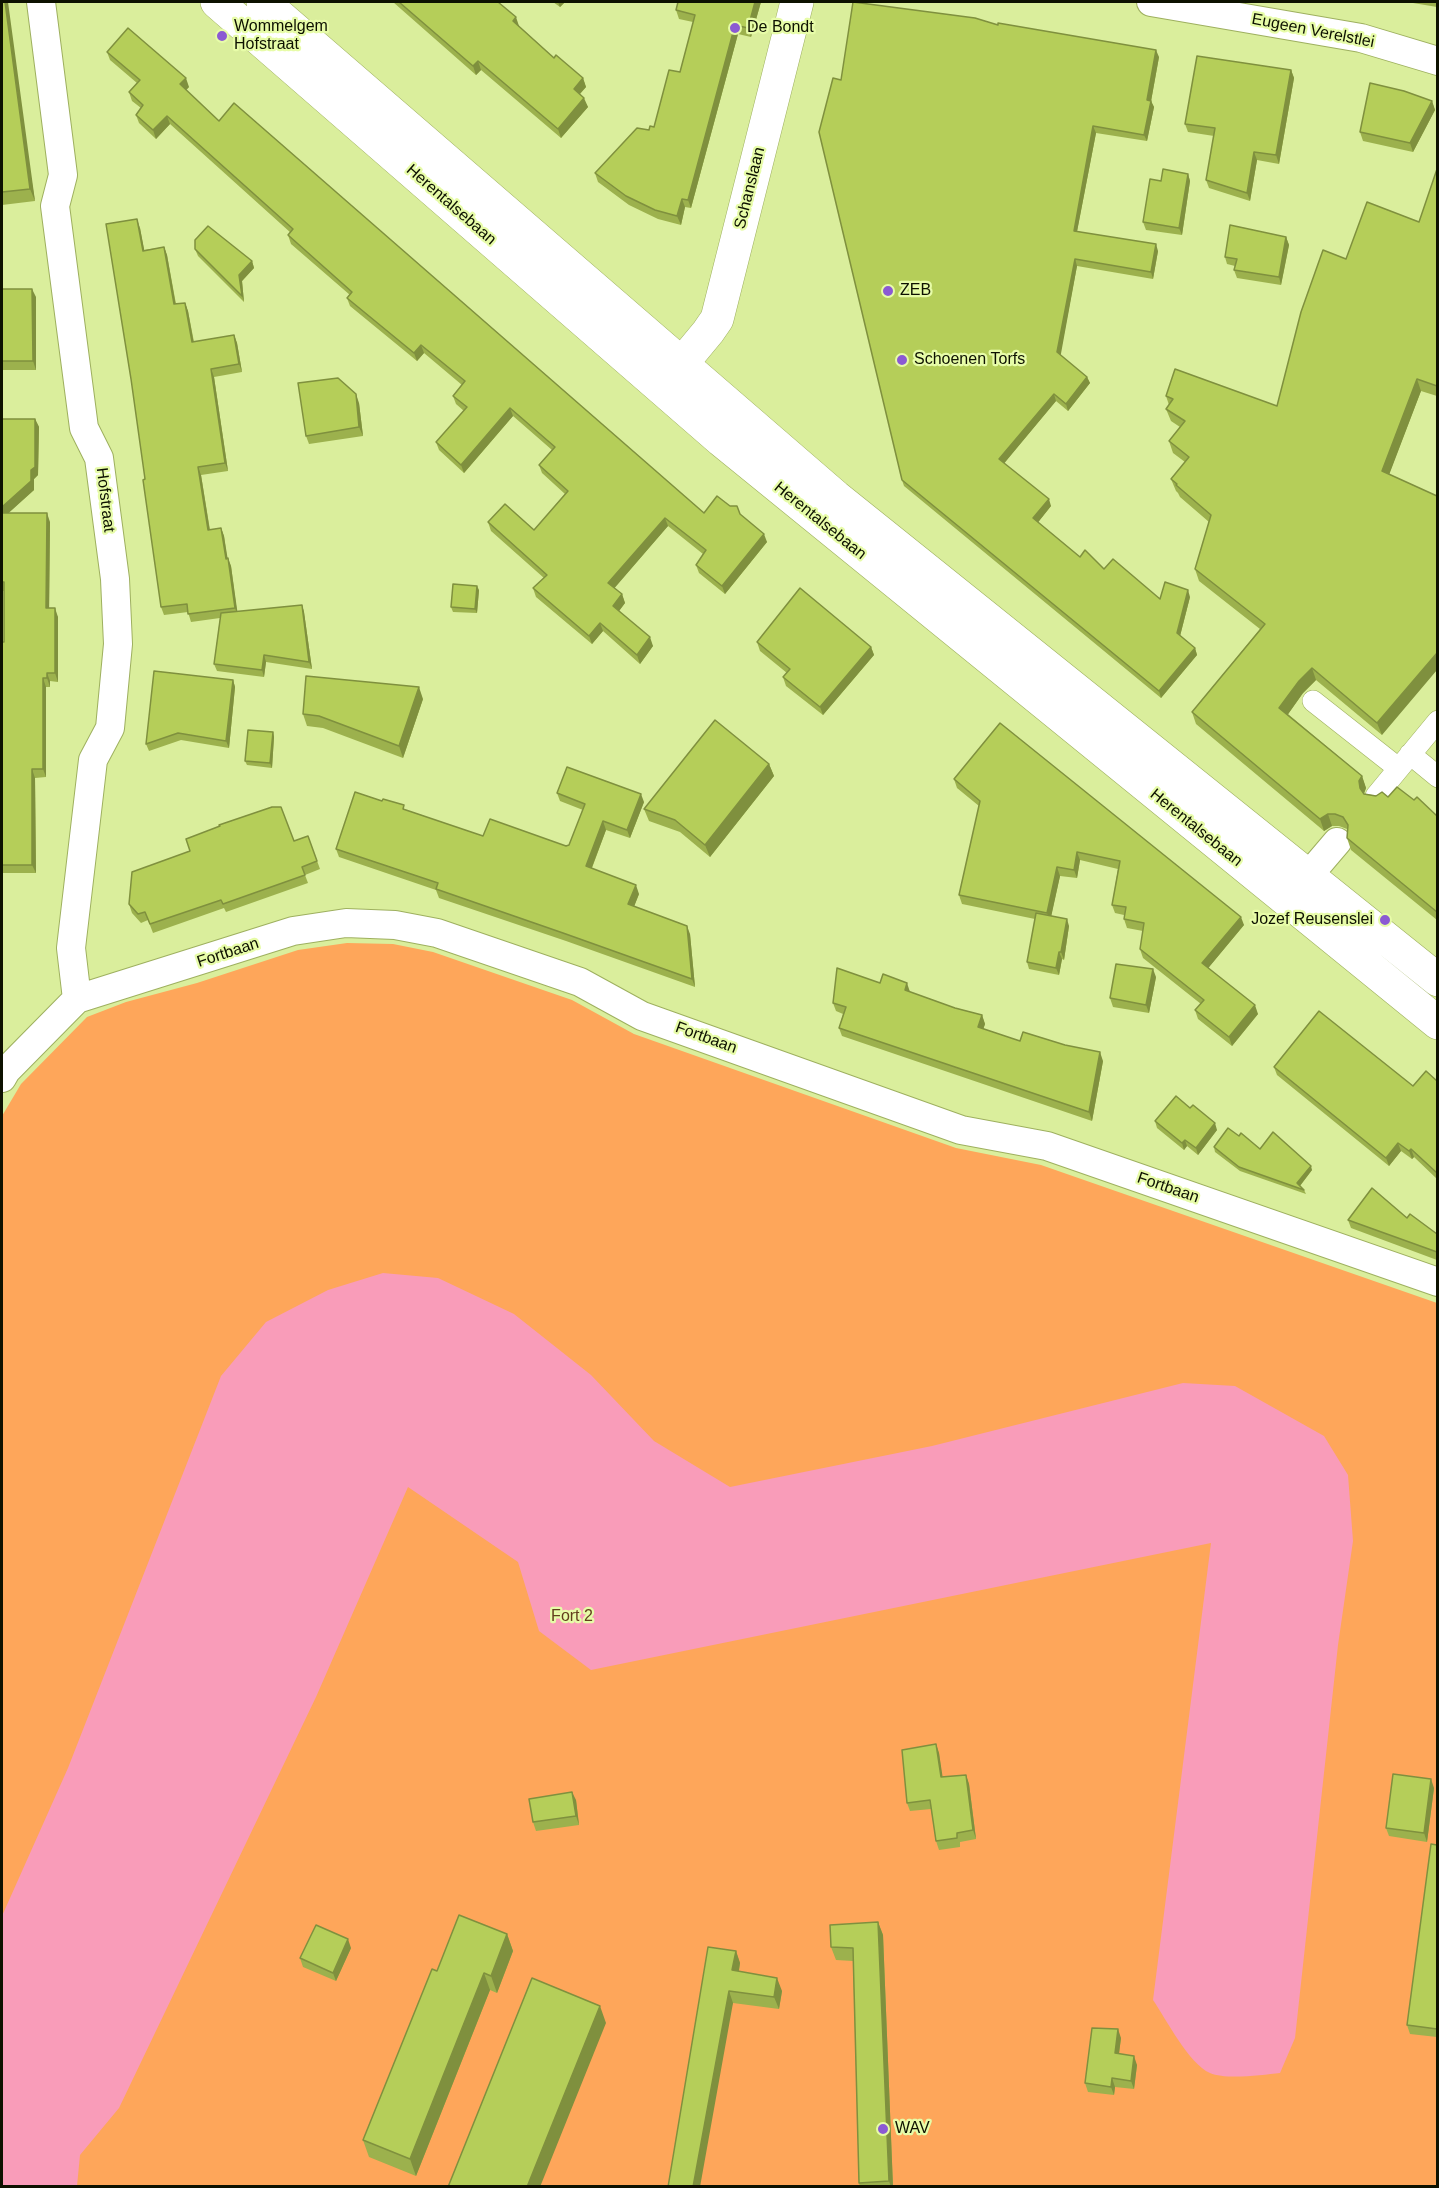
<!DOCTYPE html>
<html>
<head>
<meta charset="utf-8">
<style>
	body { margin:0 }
	#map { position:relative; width:1439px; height:2188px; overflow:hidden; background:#daee9c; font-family:Helvetica,sans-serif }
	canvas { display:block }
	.frame { position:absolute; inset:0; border:3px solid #0d1100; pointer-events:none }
</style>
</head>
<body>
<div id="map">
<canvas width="1439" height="2188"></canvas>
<div class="frame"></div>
</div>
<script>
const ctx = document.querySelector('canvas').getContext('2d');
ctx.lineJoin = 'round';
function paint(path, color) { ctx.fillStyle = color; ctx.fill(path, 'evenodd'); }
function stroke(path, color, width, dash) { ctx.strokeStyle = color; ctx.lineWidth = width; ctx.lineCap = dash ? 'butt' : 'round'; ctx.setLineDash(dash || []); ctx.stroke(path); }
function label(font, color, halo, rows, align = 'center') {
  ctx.font = font + ' Helvetica,sans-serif'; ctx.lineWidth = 4.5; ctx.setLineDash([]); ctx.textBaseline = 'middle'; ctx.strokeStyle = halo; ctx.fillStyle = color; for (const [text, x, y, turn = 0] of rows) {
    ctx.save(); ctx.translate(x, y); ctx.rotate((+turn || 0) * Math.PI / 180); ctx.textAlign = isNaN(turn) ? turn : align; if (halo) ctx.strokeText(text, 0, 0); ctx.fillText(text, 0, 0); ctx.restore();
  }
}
const green = new Path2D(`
	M347 943 393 944 433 952 572 1000 634 1034 956 1148 1041 1165 1437 1303V2186H2V1116L21 1084 87 1017 126 1002 197 983 298 950Z`);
const water = new Path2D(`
	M383 1273 438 1278 514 1314 591 1375 654 1441 730 1487 932 1446 1183 1383 1235 1386 1324 1436 1348 1475 1353 1541 1338 1645 1295 2038 1280 2073C1262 2075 1226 2080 1210 2073 1189 2064 1166 2019 1153 2000L1211 1543 591 1670 539 1631 518 1562 408 1487 316 1697 119 2108 80 2155 77 2186H2V1916L68 1768 221 1376 266 1322 328 1290Z`);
const pedestrian = new Path2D(`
	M1313 701 1398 768
	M1410 754 1438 777
	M1376 796 1438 721`);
const minor = new Path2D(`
	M41 2 63 175 55 206 84 428 99 458 115 579 118 644 110 728 93 760 71 948 77 999
	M1151 2 1361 38 1438 61
	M1308 876 1337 842
	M2 1078 6 1071 77 999 293 931 346 923 395 925 437 933 580 982 642 1016 961 1130 1047 1146 1438 1282`);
const tertiary = new Path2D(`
	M664 385 708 332 717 319 797 2`);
const secondary = new Path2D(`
	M217 2 721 440 1438 1023
	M263 2 836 497 1438 980`);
const wall = new Path2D(`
	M2 2 35 201 2 205Z
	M393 2H498L519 26 554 58 583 78 586 87 580 94 588 107 561 138 481 70 476 75Z
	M553 2H565L560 7Z
	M761 2 751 37 738 34 691 208 685 207 681 225 658 219 629 205 598 182 595 173 649 130 654 127 680 72 693 22 679 19 676 10Z
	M1407 2H1437V7Z
	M998 25 1159 57 1151 101 1154 107 1147 141 1096 133 1077 231 1158 251 1153 279 1077 266 1060 355 1087 377 1090 383 1068 411 1056 401 1004 463 1051 506 1038 522 1080 557 1160 599 1190 597 1180 636 1195 648 1197 655 1161 698 904 486 902 480 841 80Z
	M107 52 189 87 186 90 219 121 704 513 740 514 767 542 725 594 699 573 696 565 703 554 668 526 614 588 622 594 625 603 619 611 653 646 640 664 603 631 592 644 536 597 533 588 544 578 491 531 488 522 534 530 565 494 542 473 539 465 552 450 513 416 464 473 439 450 436 442 464 411 456 404 453 396 462 385 424 353 417 361 350 306 347 298 350 295 291 244 288 235 291 233 170 124 156 139 139 123 136 115 141 108 132 101 129 92 137 83 110 60Z
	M1291 70 1294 78 1279 164 1257 160 1250 201 1209 188 1206 180 1214 136 1188 132 1185 124Z
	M1432 101 1435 110 1413 152 1363 141 1360 132Z
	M1437 169V396L1421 391 1389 474 1382 735 1316 680 1303 693 1288 714 1362 776 1366 788 1364 794 1414 800 1437 816V920L1351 850 1347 838V829L1339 826H1332L1324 831 1196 724 1192 712 1260 629 1199 581 1195 569 1209 522 1180 497 1178 493 1176 491 1171 479 1185 462 1173 453 1169 441 1180 427 1171 421 1166 409 1169 405 1166 396 1277 406 1346 259 1419 222Z
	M1188 174 1190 181 1182 235 1146 230 1143 222 1161 181Z
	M140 228 144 250 164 247 167 255 176 304 185 303 188 311 194 342 234 335 237 343 242 372 214 377 228 471 201 475 210 530 221 528 224 536 227 558 231 566 237 612 302 605 304 612 312 669 266 662 264 677 217 671 214 664 220 618 191 622 188 612 164 615 161 607 145 479Z
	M1286 237 1289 245 1281 285 1237 278 1234 270 1235 266 1227 264 1225 257Z
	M195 249 252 261 254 268 242 281 244 302 198 256Z
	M2 289 36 297V370H2Z
	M359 403 363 436 309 444 306 436Z
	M2 419H35L39 427 38 475 34 479V490L8 513 50 522 49 608 58 617V682L50 681V687H46V777L35 778 36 873H2V642H4V591H2Z
	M479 590 477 613 453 612 451 607Z
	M757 642 871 647 874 655 823 715 786 686 783 677 787 673 760 651Z
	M233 680 235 687 229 748 181 740 149 751 146 744Z
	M423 699 403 758 323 728 307 726 303 714Z
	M1000 723 1244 925 1208 968 1258 1014 1232 1046 1198 1019 1195 1010 1201 1004 1143 958 1140 949 1143 931 1127 928 1124 919V915L1115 913 1112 905 1118 869 1080 860 1077 878 1060 876 1051 916 1069 926 1064 960 1062 959 1059 975 1029 969 1027 962 1035 919 962 904 959 895 979 806 957 788 954 779Z
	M273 732 274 737 272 768 247 765 245 761Z
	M769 764 774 776 710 857 680 832 649 821 644 809Z
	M557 793 644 802 630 838 606 830 592 868 639 894 634 906 690 934 695 987 566 941 439 898 436 890 339 857 336 849 406 810 483 836 566 846 569 845 583 810 560 801Z
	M308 836 320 869 305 875 308 883 226 912 224 908 153 933 148 920 141 923 132 913 129 904Z
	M1156 977 1149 1013 1113 1007 1110 998Z
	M880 983 910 992 955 1008 982 1015 985 1024 983 1029 1020 1041 1103 1061 1092 1121 842 1036 839 1028 843 1014 836 1011 833 1003Z
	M1274 1067 1413 1086 1437 1081V1179L1414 1157 1412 1159 1401 1151 1389 1166 1277 1075Z
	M1155 1121 1217 1130 1198 1155 1187 1146 1184 1150 1157 1128Z
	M1239 1136 1260 1149 1312 1170 1300 1186 1304 1190 1306 1194 1240 1171 1215 1152 1214 1147Z
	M1407 1218 1437 1234V1260L1351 1228 1348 1220Z
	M936 1744 939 1753 942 1777 966 1775 969 1784 976 1839 960 1842V1847L939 1850 936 1841 931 1809 910 1811 907 1803Z
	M1434 1788 1427 1842 1389 1836 1386 1828Z
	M576 1800 579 1825 536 1831 533 1822Z
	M1437 1845V2037L1410 2034 1407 2025Z
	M878 1922 883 1935 893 2187H860L859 2183 853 1961 836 1960 831 1947Z
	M507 1934 513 1951 497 1993 490 1990 416 2176 369 2157 363 2140 437 1971Z
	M351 1948 336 1981 303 1967 300 1958Z
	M736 1951 740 1963 739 1971 782 1991 779 2009 733 2003 668 2187Z
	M1121 2038 1119 2053 1137 2065 1134 2089 1115 2087 1114 2095 1088 2092 1085 2083Z`);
const shadedWall = new Path2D(`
	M5 2H8L35 201 30 189Z
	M558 2H565L560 7Z
	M755 2H761L751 37 748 28Z
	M516 17 519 26 516 30 513 21Z
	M735 25 738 34 691 208 688 200Z
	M1156 50 1159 57 1150 107 1147 100Z
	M478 61 481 70 476 75 473 66Z
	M1291 70 1294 78 1279 164 1276 155Z
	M186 78 189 87 183 93 180 84Z
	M583 78 586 87 577 97 574 89Z
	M584 98 588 107 561 138 558 129Z
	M1151 101 1154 107 1147 141 1144 135Z
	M1432 101 1435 110 1413 152 1410 143Z
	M167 116 170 124 156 139 153 130Z
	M1093 126 1096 133 1076 237 1074 231Z
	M1254 152 1257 160 1250 201 1247 193Z
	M1188 174 1190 181 1182 235 1179 228Z
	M682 199 685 207 681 225 677 216Z
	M137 219 140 228 146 259 143 251Z
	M1286 237 1289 245 1281 285 1279 277Z
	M1156 244 1158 251 1153 279 1151 272Z
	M164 247 167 255 177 312 174 304Z
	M1075 259 1077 266 1060 359 1057 352Z
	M252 261 254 268 242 281 244 302 242 296 239 275Z
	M32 289 36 297V370L33 361Z
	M185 303 188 311 195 350 192 342Z
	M234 335 237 343 242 372 239 364Z
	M421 345 424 353 417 361 414 353Z
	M211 369 214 377 228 471 225 463Z
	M1087 377 1090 383 1068 411 1066 404Z
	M1417 379 1421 391 1386 483 1382 471Z
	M356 394 359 403 363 436 359 427Z
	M1054 394 1056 401 1002 466 999 459Z
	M510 408 513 416 464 473 461 465Z
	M35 419 39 427 38 475 34 479V490L2 519V507L31 470Z
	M198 467 201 475 211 538 208 530Z
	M1049 499 1051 506 1036 525 1033 518Z
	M47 513 50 522 49 617 46 608Z
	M665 518 668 526 612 591 608 583Z
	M221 528 224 536 229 567 226 559Z
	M764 534 767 542 725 594 722 586Z
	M228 558 231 566 238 616 235 608Z
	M477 586 479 590 477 613 475 609Z
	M1188 590 1190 597 1179 640 1177 633Z
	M622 594 625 603 616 615 613 606Z
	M302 605 304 612 312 669 309 662Z
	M55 608 58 617V682L55 673Z
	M600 623 603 631 592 644 589 636Z
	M650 637 653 646 640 664 637 655Z
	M871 647 874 655 823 715 820 707Z
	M1195 648 1197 655 1161 698 1159 691Z
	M1437 653V670L1382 735 1377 723Z
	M264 655 266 662 264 677 262 670Z
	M1312 668 1316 680 1303 693 1284 720 1279 708 1299 681Z
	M47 673 50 681V687L47 678Z
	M43 678 46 687V777L43 769Z
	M233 680 235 687 229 748 226 741Z
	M419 687 423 699 403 758 399 746Z
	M273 732 274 737 272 768 270 763Z
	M769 764 774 776 710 857 705 845Z
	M32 769 35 778 36 873 32 865Z
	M1362 776 1366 788 1364 793 1360 788 1359 781Z
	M641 794 644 802 630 838 627 830Z
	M1328 814 1332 826 1324 831 1320 819Z
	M603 821 606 830 589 875 586 866Z
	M1077 852 1080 860 1077 878 1074 870Z
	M1057 867 1060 876 1050 922 1047 913Z
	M636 885 639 894 632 912 628 904Z
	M1241 917 1244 925 1205 972 1202 963Z
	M1067 919 1069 926 1064 960 1061 952Z
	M687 926 690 934 695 987 692 979Z
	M1059 952 1062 959 1059 975 1056 968Z
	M1153 969 1156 977 1149 1013 1146 1005Z
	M907 983 910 992 905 990Z
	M1255 1005 1258 1014 1232 1046 1229 1037Z
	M982 1015 985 1024 981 1036 978 1027Z
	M1100 1052 1103 1061 1092 1121 1089 1112Z
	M1215 1123 1217 1130 1198 1155 1196 1148Z
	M1185 1140 1187 1146 1184 1150 1182 1143Z
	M1398 1143 1401 1151 1389 1166 1386 1158Z
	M1411 1149 1414 1157 1412 1159 1409 1151Z
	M1311 1166 1312 1170 1299 1187 1297 1183Z
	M936 1744 939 1753 944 1786 941 1777Z
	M966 1775 969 1784 976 1839 973 1830Z
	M1431 1779 1434 1788 1427 1842 1424 1833Z
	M572 1792 576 1800 579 1825 576 1816Z
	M878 1922 883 1935 893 2187H891L889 2181Z
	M507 1934 513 1951 497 1993 491 1976Z
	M348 1939 351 1948 336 1981 333 1973Z
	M736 1951 740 1963 737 1982 732 1970Z
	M484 1973 490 1990 416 2176 410 2159Z
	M777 1978 782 1991 779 2009 774 1997Z
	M729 1991 733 2003 700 2187H693Z
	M600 2006 606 2023 540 2187H527Z
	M1118 2029 1121 2038 1118 2061 1115 2053Z
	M1134 2056 1137 2065 1134 2089 1131 2081Z
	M1112 2078 1115 2087 1114 2095 1111 2087Z`);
const building = new Path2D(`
	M2 2H5L30 189 2 192Z
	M399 2H498L516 17 513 21 554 58 556 55 583 78 574 89 584 98 558 129 478 61 473 66Z
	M678 2H755L748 28 735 25 688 200 682 199 677 216 655 210 626 196 595 173 637 128 649 130 650 126 654 127 669 70 680 72 695 15 676 10Z
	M853 2 975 18 998 25V23L1156 50 1147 100 1151 101 1144 135 1093 126 1074 231 1156 244 1151 272 1075 259 1057 352 1087 377 1066 404 1054 394 999 459 1049 499 1033 518 1080 557 1085 550 1104 569 1113 559 1160 599 1165 582 1188 590 1177 633 1195 648 1159 691 902 480 819 132 833 78 841 80Z
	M128 28 186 78 180 84 219 121 234 103 704 513 717 496 730 506H737L740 514 764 534 722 586 696 565 706 550 665 518 608 583 622 594 613 606 650 637 637 655 600 623 589 636 533 588 547 575 488 522 505 504 534 530 568 491 539 465 555 447 510 408 461 465 436 442 467 407 453 396 465 381 421 345 414 353 347 298 352 292 288 235 293 229 167 116 153 130 136 115 143 105 129 92 140 80 107 52Z
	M1197 56 1291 70 1276 155 1254 152 1247 193 1206 180 1215 128 1185 124Z
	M1370 83 1404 91 1432 101 1410 143 1360 132Z
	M1163 169 1188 174 1179 228 1143 222 1150 179 1161 181Z
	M1437 169V386L1417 379 1382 471 1437 496V653L1377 723 1312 668 1299 681 1279 708 1362 776 1359 781 1360 788 1364 794 1376 796 1382 792 1388 797 1397 787 1414 800 1417 797 1437 816V912L1347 838 1348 825 1343 817 1335 814H1328L1320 819 1192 712 1265 624 1195 569 1211 515 1176 485 1177 484 1171 479 1189 457 1169 441 1185 421 1166 409 1173 399 1166 396 1175 369 1277 406 1301 312 1323 250 1346 259 1367 202 1419 222Z
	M137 219 143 251 164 247 174 304 185 303 192 342 234 335 239 364 211 369 225 463 198 467 208 530 221 528 226 559 228 558 235 608 188 614 187 604 161 607 143 480 145 479 131 379 106 224Z
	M1230 225 1286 237 1279 277 1234 270 1237 259 1225 257Z
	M208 226 252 261 239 275 242 296 195 249V240Z
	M2 289H32L33 361H2Z
	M338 378 356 394 359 427 306 436 298 383Z
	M2 419H35V467L31 470V481L2 507Z
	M2 513H47L46 608H55V673H47V678H43V769H32V865H2V642H4V582H2Z
	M453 584 477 586 475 609 451 607Z
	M800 588 871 647 820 707 783 677 790 669 757 642Z
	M302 605 309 662 264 655 262 670 214 664 221 613Z
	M154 671 233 680 226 741 178 733 146 744Z
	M306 676 419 687 399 746 319 716 303 714Z
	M715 720 769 764 705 845 675 820 644 809Z
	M1000 723 1241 917 1202 963 1255 1005 1229 1037 1195 1010 1204 1000 1140 949 1144 923 1124 919 1126 907 1112 905 1120 861 1077 852 1074 870 1057 867 1047 913 959 895 980 801 954 779Z
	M248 730 273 732 270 763 245 761Z
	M567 767 641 794 627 830 603 821 586 866 636 885 628 904 687 926 692 979 563 933 436 889 438 883 336 849 355 792 382 801 383 799 404 805 403 809 483 836 490 819 566 846 569 845 585 804 557 793Z
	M272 807H281L294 841 308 836 317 861 302 867 305 875 223 904 221 900 150 924 145 912 138 914 129 904 132 872 190 851 186 839 220 826 219 825Z
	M1036 913 1067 919 1061 952H1059L1056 968 1027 962Z
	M1116 964 1153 969 1146 1005 1110 998Z
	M837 968 880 983 883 974 907 983 905 990 955 1008 982 1015 978 1027 1020 1041 1023 1032 1065 1045 1100 1052 1089 1112 839 1028 846 1007 833 1003Z
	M1319 1011 1413 1086 1426 1071 1437 1081V1173L1411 1149 1409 1151 1398 1143 1386 1158 1274 1067Z
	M1176 1096 1190 1108 1193 1105 1215 1123 1196 1148 1185 1140 1182 1143 1155 1121Z
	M1228 1128 1239 1136 1241 1133 1260 1149 1273 1132 1311 1166 1297 1183 1304 1190 1239 1167 1214 1147Z
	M1372 1188 1407 1218 1410 1214 1437 1234V1252L1348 1220Z
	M936 1744 941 1777 966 1775 973 1830 957 1833V1838L936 1841 930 1800 907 1803 902 1750Z
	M1393 1774 1431 1779 1424 1833 1386 1828Z
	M572 1792 576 1816 533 1822 529 1799Z
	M1431 1844 1437 1845V2029L1407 2025Z
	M459 1915 507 1934 491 1976 484 1973 410 2159 363 2140 432 1969 437 1971Z
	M878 1922 889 2181 859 2183 853 1948 831 1947 830 1925Z
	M316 1925 348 1939 333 1973 300 1958Z
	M708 1947 736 1951 732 1970 777 1978 774 1997 729 1991 693 2187H668Z
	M532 1978 600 2006 527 2187H448Z
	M1092 2028 1118 2029 1115 2053 1134 2056 1131 2081 1112 2078 1111 2087 1085 2083Z`);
const markers = [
	[735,28,6,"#8b5ad3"],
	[222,36,6,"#8b5ad3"],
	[888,291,6,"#8b5ad3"],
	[902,360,6,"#8b5ad3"],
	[1385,920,6,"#8b5ad3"],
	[883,2129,6,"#8b5ad3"]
];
const poiNames = [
	["Wommelgem",234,27],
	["Hofstraat",234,45],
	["De Bondt",747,28],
	["ZEB",900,291],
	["Schoenen Torfs",914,360],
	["Jozef Reusenslei",1373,920,"right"],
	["WAV",895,2129]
];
const streetNames = [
	["Eugeen Verelstlei",1313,31,11],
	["Schanslaan",750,188,-76],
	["Herentalsebaan",451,205,41],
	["Hofstraat",105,500,83],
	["Herentalsebaan",820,521,39],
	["Herentalsebaan",1196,828,39],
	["Fortbaan",228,953,-18],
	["Fortbaan",706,1038,20],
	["Fortbaan",1168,1188,19]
];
const parkNames = [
	["Fort 2",572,1617]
];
paint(green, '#fea65a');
paint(water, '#f99cb9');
stroke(pedestrian, '#9eb05f', 22);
stroke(minor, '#9eb05f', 30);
stroke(tertiary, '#9eb05f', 34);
stroke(secondary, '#9eb05f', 34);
stroke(pedestrian, '#fff', 21);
stroke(minor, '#fff', 28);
stroke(tertiary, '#fff', 33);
stroke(secondary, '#fff', 33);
paint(wall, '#9cb14d');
paint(shadedWall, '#7f903e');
paint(building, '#b5ce59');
stroke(building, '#7f903e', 1.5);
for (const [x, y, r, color] of markers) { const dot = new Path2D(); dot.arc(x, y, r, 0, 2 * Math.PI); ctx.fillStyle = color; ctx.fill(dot); stroke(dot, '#e7fca8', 2); }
label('16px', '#0d1100', '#e7fca8', poiNames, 'left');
label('16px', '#0d1100', '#e7fca8', streetNames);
label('16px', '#633e1d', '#e7fca8', parkNames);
</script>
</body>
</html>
